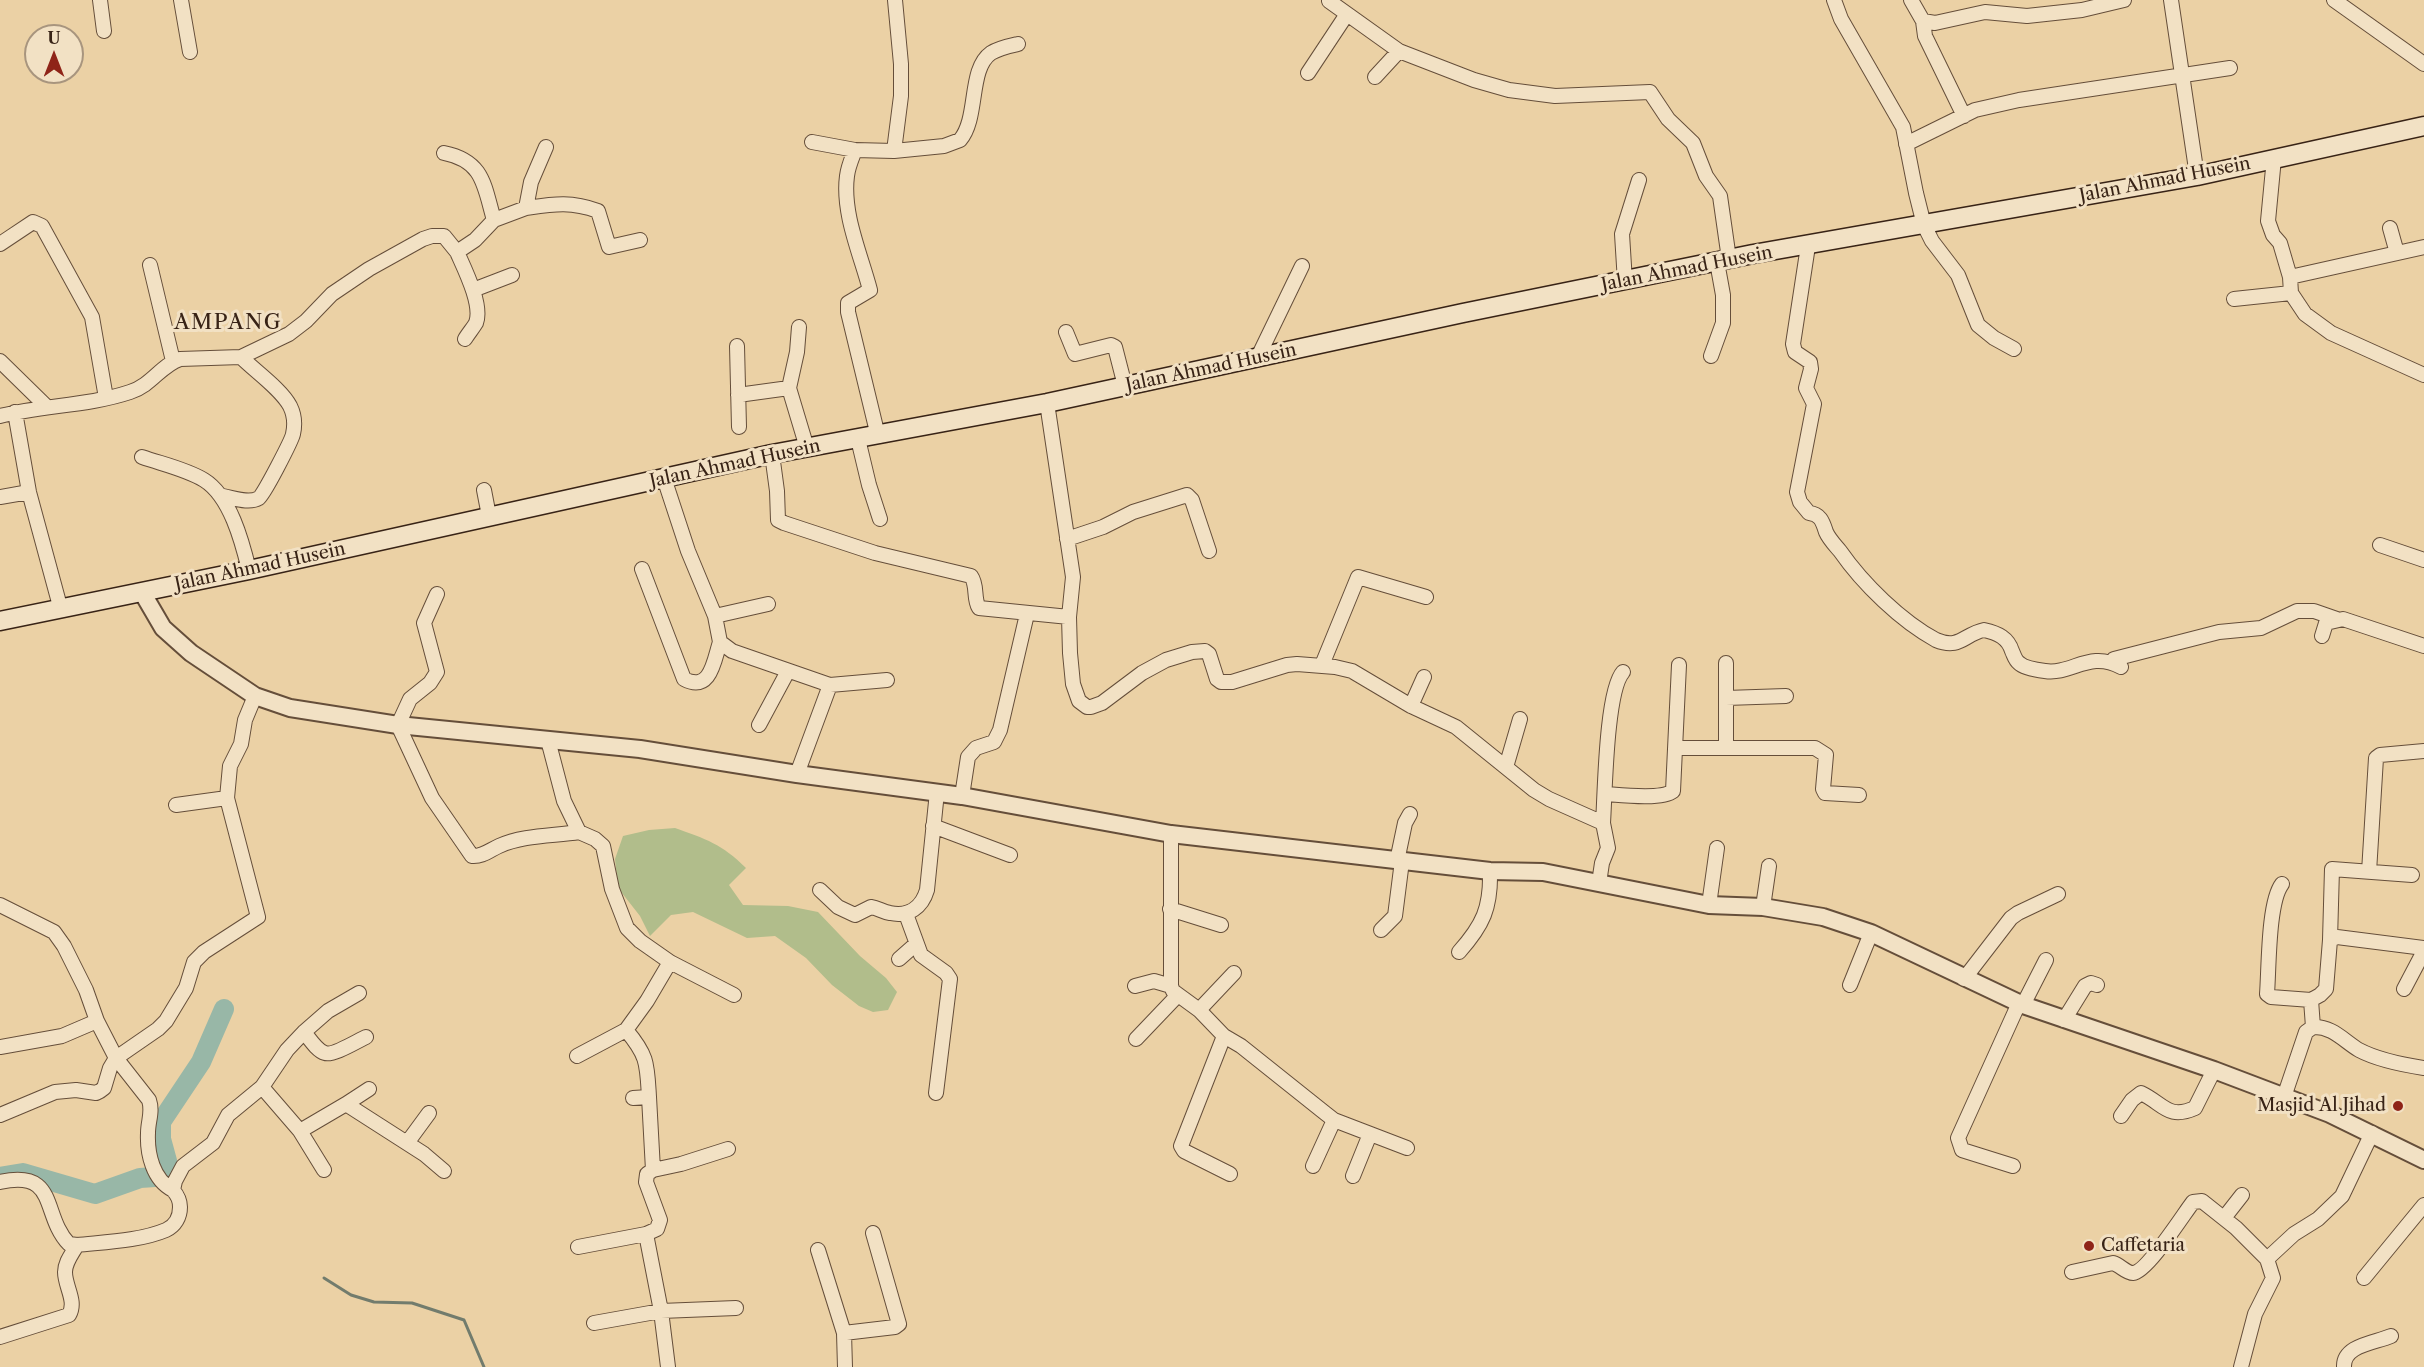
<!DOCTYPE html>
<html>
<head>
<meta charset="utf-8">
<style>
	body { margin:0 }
	#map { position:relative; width:2424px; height:1367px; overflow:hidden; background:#ebd1a5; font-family:"Libre Caslon Text",serif }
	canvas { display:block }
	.north { position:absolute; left:24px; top:24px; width:60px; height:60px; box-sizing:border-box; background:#f2e1c4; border:2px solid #a8957e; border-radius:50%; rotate:0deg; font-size:16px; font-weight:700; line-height:24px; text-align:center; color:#382316 }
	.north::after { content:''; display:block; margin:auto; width:21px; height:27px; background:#8f2418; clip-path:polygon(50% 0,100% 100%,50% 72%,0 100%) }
</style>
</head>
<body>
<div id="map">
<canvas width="2424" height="1367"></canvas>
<div class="north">U</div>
</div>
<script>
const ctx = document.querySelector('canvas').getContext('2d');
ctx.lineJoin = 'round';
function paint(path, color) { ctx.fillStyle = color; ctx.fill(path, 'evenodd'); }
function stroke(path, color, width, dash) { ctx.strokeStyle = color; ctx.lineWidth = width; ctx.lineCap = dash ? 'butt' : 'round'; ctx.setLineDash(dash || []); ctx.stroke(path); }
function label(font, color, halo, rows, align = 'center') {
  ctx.font = font + ' "Libre Caslon Text",serif'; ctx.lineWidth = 6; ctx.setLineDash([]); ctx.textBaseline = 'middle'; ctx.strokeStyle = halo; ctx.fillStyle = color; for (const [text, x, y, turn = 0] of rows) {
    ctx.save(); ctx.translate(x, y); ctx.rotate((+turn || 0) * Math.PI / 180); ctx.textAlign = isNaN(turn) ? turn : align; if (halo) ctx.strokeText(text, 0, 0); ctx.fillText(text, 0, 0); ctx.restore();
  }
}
const green = new Path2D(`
	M675 828C706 839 722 844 746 868L729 885 743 905 788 906 818 912 860 956 886 978 897 992 888 1010 873 1012 859 1006 832 985 806 958 775 936 747 938 693 912 671 915 650 936 640 916 618 888 615 859 623 836 649 830Z`);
const stream = new Path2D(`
	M324 1278 351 1295 374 1302 412 1303 464 1320 484 1367`);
const river = new Path2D(`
	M0 1177 23 1173 95 1194 140 1178 155 1177 164 1172 167 1161 161 1139V1122L201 1062 224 1009`);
const minor = new Path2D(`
	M100 0 104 31
	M181 0 190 52
	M1834 0 1841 19 1903 127 1916 193 1924 225 1932 241 1958 275 1978 325 1994 338 2014 349
	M1911 0 1923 21 1935 23 1985 12 2027 16 2082 10 2124 0
	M2171 0 2197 176
	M2334 0 2424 64
	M1329 1 1399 51 1474 80 1509 90 1555 96 1650 92 1668 119 1693 143 1706 176 1720 196 1729 259
	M1923 21 1925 36 1964 116
	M1308 73 1347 14
	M1375 77 1399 51
	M812 142 855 150 894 151 901 96V64L895 0
	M1906 144 1975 110 2019 100 2230 68
	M855 150C852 158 848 167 847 176 842 214 861 255 870 290L848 303V312L878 436
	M894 151 944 146 960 140C979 118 968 69 991 53 999 48 1009 46 1018 44
	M444 153C484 161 484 186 494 220
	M2274 158 2268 221 2273 235 2280 243 2290 277 2291 293 2305 314 2331 333 2424 375
	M526 208C554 204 571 201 598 211L609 247 640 240
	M2390 228 2397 253
	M0 244 33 222 42 226 92 317 106 398
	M1808 246 1793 344 1795 352 1810 362 1811 369 1806 388 1814 404 1797 492 1800 502 1809 513C1821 514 1823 523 1826 532 1829 539 1835 545 1840 551 1863 584 1901 621 1936 640 1960 650 1964 634 1984 630 1998 633 2008 638 2012 651 2014 655 2015 660 2019 663 2024 668 2037 670 2045 671 2072 675 2089 650 2121 667
	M150 265 173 361
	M2290 277 2424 247
	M1625 282 1622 234 1639 180
	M473 290 512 275
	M2234 299 2291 293
	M799 327 797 352 789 388 807 448
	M1066 332 1075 354 1111 345 1115 347 1125 386
	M465 339C468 334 473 328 476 323 483 305 464 268 457 252L475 240 494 220 526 208 531 182 546 147
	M737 346 739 427
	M1711 356 1723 323V295L1717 262
	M1257 359 1302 266
	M0 361 47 407
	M738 395 789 388
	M1047 403 1073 577 1069 617 1070 653 1073 684 1079 701 1087 707H1091L1102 703 1142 673 1166 660 1192 652 1205 651 1209 654 1217 679 1221 682H1232L1287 665 1297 664 1335 667 1352 671 1411 706 1456 727 1534 790 1549 799 1603 823 1608 848 1602 863 1599 883
	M15 412 29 492 61 610
	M0 416C43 405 88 406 130 392 152 385 161 365 180 359L241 357 289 334 306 321 332 294 369 269 423 239 432 236H444L457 252
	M858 439 869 485 880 519
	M772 454 777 491 778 520 784 523 875 553 971 576C978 586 973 598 979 608L1069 617
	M142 457C162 464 186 469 204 480 230 496 242 541 249 570
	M664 478 688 551 715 616 720 642 732 651 830 685 797 774
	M484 490 489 516
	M223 496C234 498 249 504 259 498 263 496 292 440 293 434 295 425 294 414 290 406 281 389 255 371 241 357
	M0 497 29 492
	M1067 539 1103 527 1133 512 1187 495 1192 500 1209 551
	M2380 545 2424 560
	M642 569 684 679C711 693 714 660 720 642
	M437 594 424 623 437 672 430 683 410 699 398 725 432 798 472 856C482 857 490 850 499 846 523 835 553 836 579 832
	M715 616 768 604
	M2322 636 2326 623 2343 619 2424 646
	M2113 662 2114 659 2219 632 2261 628 2297 611H2314L2337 619
	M1322 665 1358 577 1426 597
	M830 685 887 680
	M1726 698 1786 696
	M1411 706 1424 677
	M759 725 788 671
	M548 740 564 801 579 832 595 839 603 846 612 889 627 928 640 941 670 962 734 995
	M1676 748H1815L1826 755 1823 789 1825 793 1859 795
	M1726 748V663
	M1506 767 1520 719
	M1605 794C1620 795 1662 800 1673 791L1679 665
	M962 796 968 757 976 748 994 742 1000 730 1027 614
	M176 805 227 798
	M1603 823C1605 794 1606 691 1623 672
	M933 826 1010 855
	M1397 861 1405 823 1410 814
	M2369 872 2376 758 2380 755 2424 751
	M2282 884C2268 902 2269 969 2267 994L2271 997 2311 1000 2313 1027
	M820 890 838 907 855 915 871 907C878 908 883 912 890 913 909 917 922 907 927 890L937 792
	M0 905 54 932 64 946 86 990 97 1021 116 1058 149 1100C153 1112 148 1121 148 1133 147 1154 153 1180 173 1190
	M1709 905 1717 848
	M1763 907 1769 866
	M1170 909 1221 925
	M906 914 921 955 946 973 950 979 936 1093
	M1381 930 1395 916 1402 861
	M2330 940 2332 869 2412 875
	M1459 952C1483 925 1491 908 1490 871
	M899 959 916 944
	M1964 979 2011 918 2018 913 2058 894
	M1850 985 1871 933
	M1135 986 1154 981 1171 986 1173 991 1199 1010 1224 1036 1241 1046 1325 1113 1334 1120 1407 1148
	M1171 986V834
	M2404 989 2424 951
	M2311 1000 2320 995 2326 989 2330 940 2337 937 2424 948
	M2023 1005 2046 960
	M1199 1010 1234 973
	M2064 1020 2085 986 2091 983 2097 985
	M626 1030C648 1056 647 1064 649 1097L633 1098
	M304 1032C309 1038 317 1051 325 1053 333 1056 357 1041 366 1037
	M1224 1036 1181 1146 1184 1151 1230 1174
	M1136 1039 1178 995
	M0 1047 62 1036 97 1021
	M577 1056 626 1030 647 1001 670 962
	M262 1087 300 1131 346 1104 424 1154 444 1171
	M649 1097 653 1170
	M2284 1097 2306 1032 2313 1027C2332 1026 2344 1041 2359 1050 2378 1060 2404 1065 2424 1068
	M346 1104 369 1089
	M0 1115 55 1092 76 1090 96 1093 100 1091 104 1088 110 1068 116 1058 158 1029 166 1021 186 988 194 962 204 952 258 917 227 798 230 766 241 744 245 720 255 696
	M2121 1116 2132 1100 2141 1093C2164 1104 2168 1120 2195 1108L2214 1070
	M300 1131 324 1170
	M407 1143 429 1113
	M1313 1166 1334 1120
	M2013 1166 1962 1150 1958 1138 2019 1003
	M1353 1176 1370 1134
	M0 1182C59 1169 41 1215 69 1244L77 1245C105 1242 140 1241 166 1230 175 1226 180 1217 180 1207 180 1200 178 1196 173 1190L175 1181 183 1166 213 1143 228 1115 262 1087 287 1050 304 1032 328 1011 359 993
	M2224 1218 2242 1195
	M646 1234 661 1311 668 1367
	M578 1247 646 1234 657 1229 660 1220 646 1182 647 1174 653 1170 681 1164 728 1149
	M818 1250 844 1333 845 1367
	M2267 1259 2294 1234 2318 1219 2342 1196 2372 1133
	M2072 1272 2113 1263C2120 1265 2126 1273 2133 1273 2147 1272 2183 1215 2193 1202L2202 1201 2236 1228 2267 1259 2273 1278 2255 1314 2241 1367
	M2364 1278 2424 1205
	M594 1323 661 1311 736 1308
	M844 1333 895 1327 899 1324 873 1233
	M0 1337 69 1315C77 1301 65 1287 65 1272 65 1262 72 1254 77 1245
	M2344 1367C2343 1345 2375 1343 2391 1336`);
const tertiary = new Path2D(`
	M142 592 163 628 191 653 255 696 290 708 398 725 640 749 797 774 962 796 1171 834 1490 871 1543 872 1709 905 1763 907 1823 917 1871 933 2023 1005 2214 1070 2330 1114 2424 1160`);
const secondary = new Path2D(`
	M0 621 249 570 772 454 1047 403 1463 313 1753 254 2197 176 2424 126`);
const markers = [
	[2398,1106,6,"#8f2418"],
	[2089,1246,6,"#8f2418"]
];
const streetNames = [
	["Jalan Ahmad Husein",2165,180,-11],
	["Jalan Ahmad Husein",1687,269,-11],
	["Jalan Ahmad Husein",1211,368,-12],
	["Jalan Ahmad Husein",735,464,-12],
	["Jalan Ahmad Husein",260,567,-12]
];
const poiNames = [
	["Masjid Al Jihad",2386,1106],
	["Caffetaria",2101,1246,"left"]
];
const quarterNames = [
	["AMPANG",228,323]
];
paint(green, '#b1bd8b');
stroke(stream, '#727c6d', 3);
stroke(river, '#98b7a7', 20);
stroke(minor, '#654e3a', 16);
stroke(tertiary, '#654e3a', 20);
stroke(secondary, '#382316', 21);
stroke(minor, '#f2e1c4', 14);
stroke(tertiary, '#f2e1c4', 16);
stroke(secondary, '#f2e1c4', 18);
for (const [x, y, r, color] of markers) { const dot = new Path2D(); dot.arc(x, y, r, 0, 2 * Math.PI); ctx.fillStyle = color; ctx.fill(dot); stroke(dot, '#f2e1c4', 2); }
label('18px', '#382316', '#f2e1c4', streetNames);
label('18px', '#382316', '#f2e1c4', poiNames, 'right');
ctx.letterSpacing = '1.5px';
label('21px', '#382316', '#f2e1c4', quarterNames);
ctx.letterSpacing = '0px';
</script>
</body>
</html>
